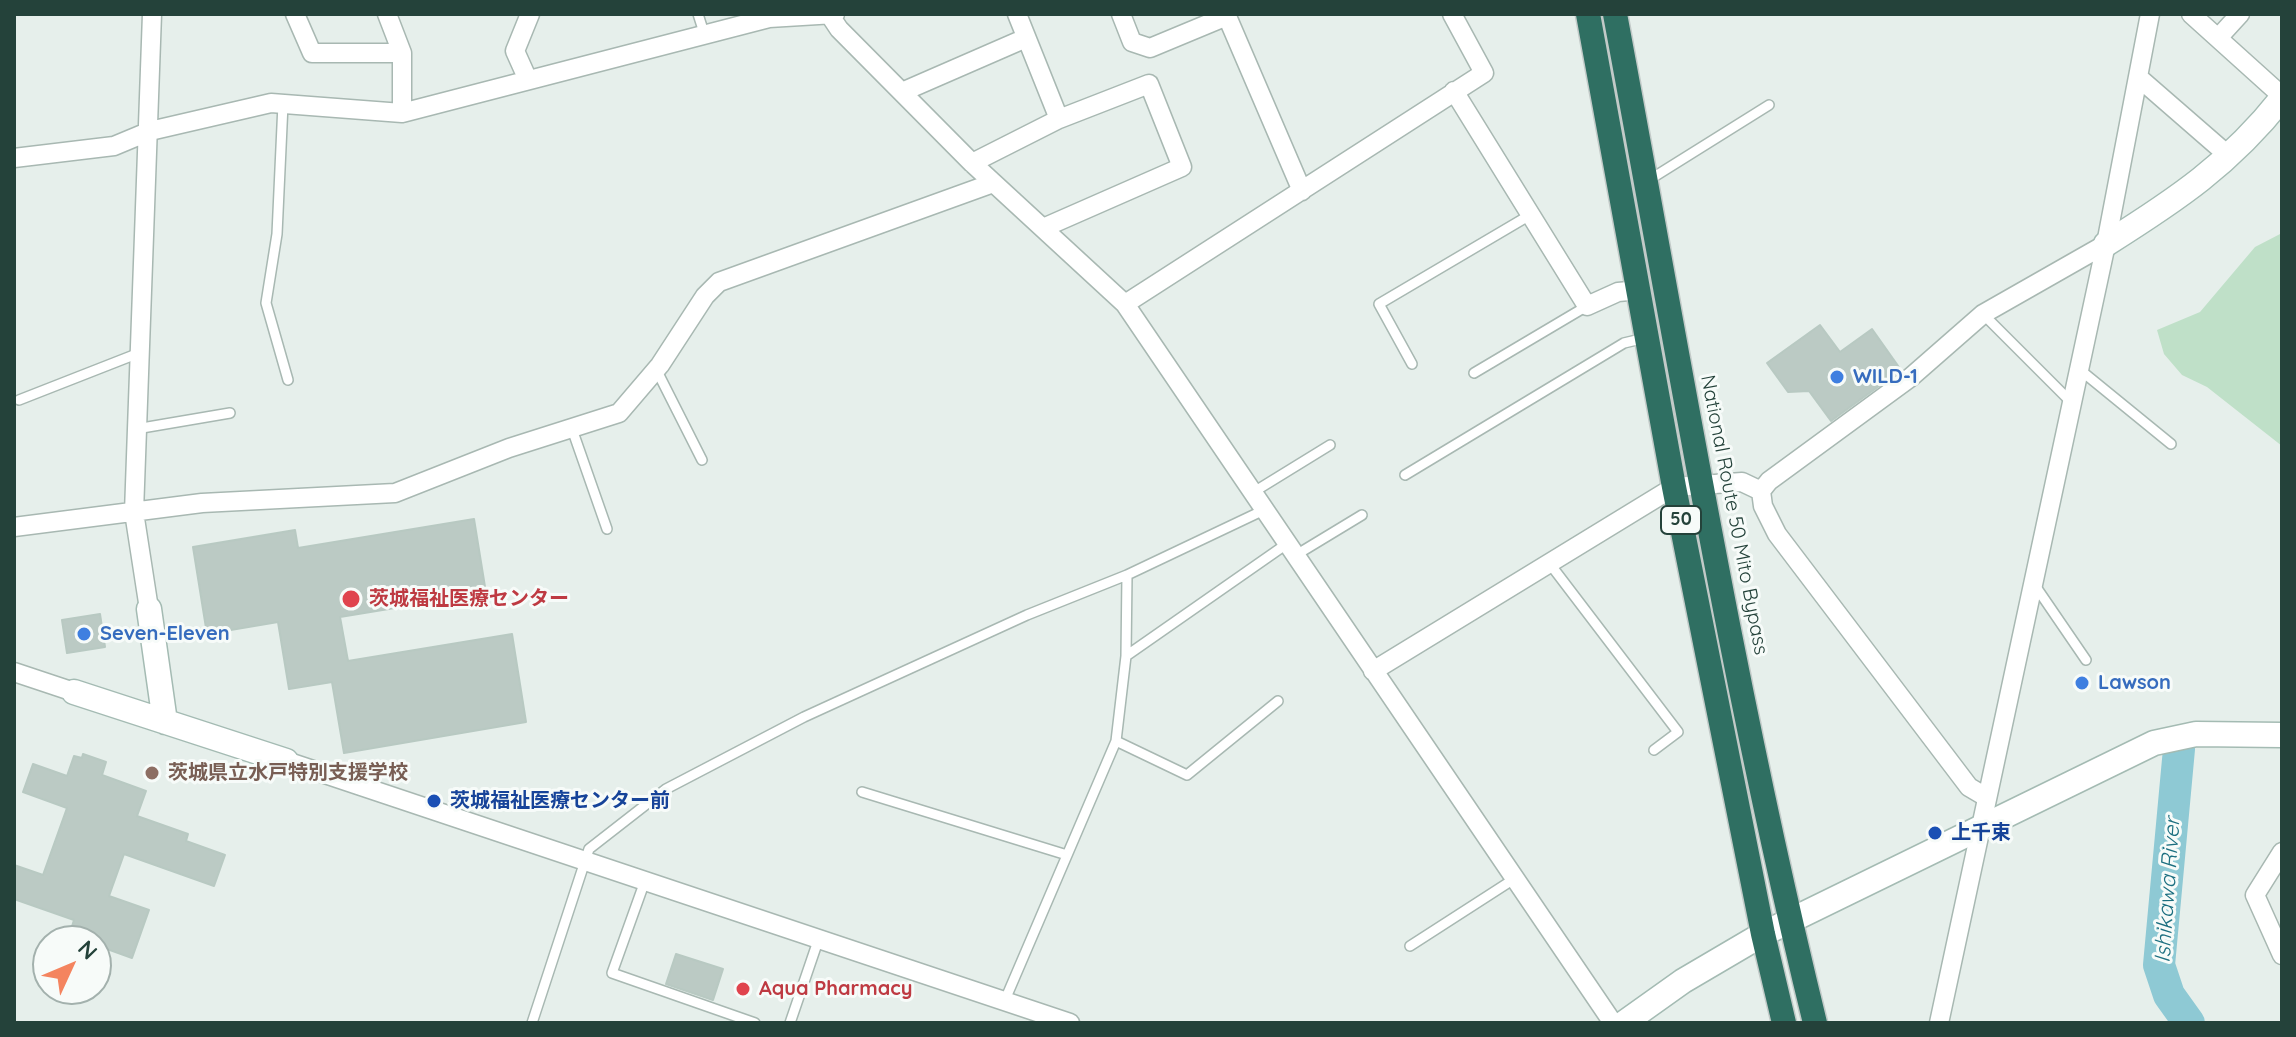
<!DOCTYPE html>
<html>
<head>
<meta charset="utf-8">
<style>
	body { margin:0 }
	#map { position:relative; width:2296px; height:1037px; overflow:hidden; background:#e6efeb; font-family:Quicksand,sans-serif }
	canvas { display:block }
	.frame { position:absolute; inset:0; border:16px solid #24423a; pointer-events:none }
	.north { position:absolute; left:32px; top:925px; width:80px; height:80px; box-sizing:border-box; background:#f7fbf9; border:2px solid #a3b1ad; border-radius:50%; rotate:46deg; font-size:22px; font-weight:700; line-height:32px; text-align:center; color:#24423a }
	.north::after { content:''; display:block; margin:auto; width:28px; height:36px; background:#f4845f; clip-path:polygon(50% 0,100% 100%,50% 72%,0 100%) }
</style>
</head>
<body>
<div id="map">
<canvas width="2296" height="1037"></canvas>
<div class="frame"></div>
<div class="north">N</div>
</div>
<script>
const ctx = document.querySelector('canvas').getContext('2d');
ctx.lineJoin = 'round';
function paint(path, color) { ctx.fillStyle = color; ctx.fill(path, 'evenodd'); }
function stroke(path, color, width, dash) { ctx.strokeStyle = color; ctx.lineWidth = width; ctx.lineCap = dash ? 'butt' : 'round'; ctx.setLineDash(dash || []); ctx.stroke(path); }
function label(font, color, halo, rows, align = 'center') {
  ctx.font = font + ' Quicksand,"Noto Sans JP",sans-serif'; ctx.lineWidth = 6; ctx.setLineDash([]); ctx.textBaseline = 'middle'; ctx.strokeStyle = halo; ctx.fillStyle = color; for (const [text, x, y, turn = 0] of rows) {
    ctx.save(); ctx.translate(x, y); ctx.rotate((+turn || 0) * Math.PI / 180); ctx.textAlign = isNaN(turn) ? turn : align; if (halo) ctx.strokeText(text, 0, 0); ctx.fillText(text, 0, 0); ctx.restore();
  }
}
const green = new Path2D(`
	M2282 233V446L2207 387 2182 375 2164 354 2157 330 2200 312 2255 247Z`);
const river = new Path2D(`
	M2179 749 2159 965 2169 995 2189 1023`);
const building = new Path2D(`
	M1820 325 1840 352 1872 329 1901 370 1831 421 1809 391 1788 392 1767 363Z
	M474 519 486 593 340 617 348 661 512 634 526 722 344 753 332 682 289 689 278 622 207 634 193 547 295 530 298 548Z
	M100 614 105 647 67 653 62 620Z
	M83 754 106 762 102 775 146 791 137 816 188 834 186 841 225 855 214 886 124 854 109 896 149 910 132 958 96 945V941L69 936 74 920 14 899V865L43 875 67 808 23 792 33 764 67 776 74 756 82 758Z
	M676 954 723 969 713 1000 666 984Z`);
const lane = new Path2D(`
	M698 14 705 36
	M283 104 277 234 266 303 288 380
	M1649 180 1769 105
	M1983 314 2071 402
	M1412 364 1379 304 1530 215
	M656 369 702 460
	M2079 369 2171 444
	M1474 373 1587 306
	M19 400 139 353
	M136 429 230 413
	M572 429 607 529
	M1405 475 1624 343 1645 338
	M1252 493 1330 445
	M1296 555 1362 515
	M1550 564 1678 732 1654 750
	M2034 584 2086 660
	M1126 656 1288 543
	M1116 741 1187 775 1278 701
	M862 792 1067 855
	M645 881 612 973 755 1023
	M1410 946 1514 879
	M1005 1000 1116 741 1126 656 1127 575
	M532 1023 589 849 666 789 804 717 1027 615 1127 575 1264 510
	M790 1023 819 938`);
const street = new Path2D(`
	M295 14 312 53H402
	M387 14 402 53V113
	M829 14 839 29 972 163 1125 304 1613 1023
	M1017 14 1059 119
	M1121 14 1132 42 1150 48 1227 16
	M1226 14 1302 191
	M2191 14 2282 96
	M2218 38 2240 14
	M2138 77 2230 157
	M528 80 515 51 530 14
	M1454 91 1587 306 1618 292 1640 290
	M902 92 1026 38
	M14 158 114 146 150 131 271 103 402 113 769 18 835 14
	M972 163 1059 119 1149 84 1182 167 1043 228
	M1125 304 1484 73 1452 14
	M14 527 202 503 395 493 509 448 619 413 660 365 705 296 719 282 993 183
	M149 609 134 512 152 14
	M1373 671 1674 487 1742 482 1761 491
	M14 672 74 692
	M286 761 1070 1023
	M1986 797 1969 787 1777 534 1763 506 1761 491 1769 481 1911 377 1983 314 2106 244
	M2282 852 2255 895 2282 955
	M1939 1023 2106 244 2150 14`);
const secondary = new Path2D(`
	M2106 244C2176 200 2230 164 2282 98
	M149 609 165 722
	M74 692 286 761
	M1624 1023 1683 981 1763 934 2154 743 2196 734 2282 735`);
const highway = new Path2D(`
	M1588 14 1674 487 1763 934 1784 1023
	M1615 14C1678 351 1733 690 1815 1023`);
const markers = [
	[1837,377,8,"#3f7fe0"],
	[351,599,10,"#e0444e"],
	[84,634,8,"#3f7fe0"],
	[2082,683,8,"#3f7fe0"],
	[152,773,8,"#8d6e63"],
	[434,801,8,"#1a4fb4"],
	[1935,833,8,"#1a4fb4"],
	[743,989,8,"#e0444e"]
];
const shields = [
	[1681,520,40]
];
const shieldNames = [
	["50",1681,520]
];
const shopNames = [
	["WILD-1",1853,377],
	["Seven-Eleven",100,634],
	["Lawson",2098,683]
];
const streetNames = [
	["National Route 50 Mito Bypass",1734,515,79]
];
const healthNames = [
	["茨城福祉医療センター",369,599],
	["Aqua Pharmacy",759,989]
];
const educationNames = [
	["茨城県立水戸特別支援学校",168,773]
];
const transitNames = [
	["茨城福祉医療センター前",450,801],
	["上千束",1951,833]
];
const waterNames = [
	["Ishikawa River",2168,890,-86]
];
paint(green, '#bfe0c8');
stroke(river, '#8ec9d4', 32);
paint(building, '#bbcac4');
stroke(building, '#b8c9c2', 2);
stroke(lane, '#a8b8b2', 12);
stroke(street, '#a8b8b2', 21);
stroke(secondary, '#a4bbb3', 27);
stroke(highway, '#c2cac8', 27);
stroke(lane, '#fff', 9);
stroke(street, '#fff', 18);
stroke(secondary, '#fff', 24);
stroke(highway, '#2f6f62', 24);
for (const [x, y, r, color] of markers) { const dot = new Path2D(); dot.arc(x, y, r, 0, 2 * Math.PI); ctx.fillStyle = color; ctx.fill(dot); stroke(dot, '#f7fbf9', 3); }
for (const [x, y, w] of shields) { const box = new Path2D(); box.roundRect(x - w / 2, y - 14, w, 28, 6); ctx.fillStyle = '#f7fbf9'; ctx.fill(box); stroke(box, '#24423a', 2); }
label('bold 18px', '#24423a', null, shieldNames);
label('bold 20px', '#366cbe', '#f7fbf9', shopNames, 'left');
label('20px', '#24423a', '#f7fbf9', streetNames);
label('bold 20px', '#be3a42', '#f7fbf9', healthNames, 'left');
label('bold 20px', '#785e54', '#f7fbf9', educationNames, 'left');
label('bold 20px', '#164399', '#f7fbf9', transitNames, 'left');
label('italic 22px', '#1c6f80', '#f7fbf9', waterNames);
</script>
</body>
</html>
